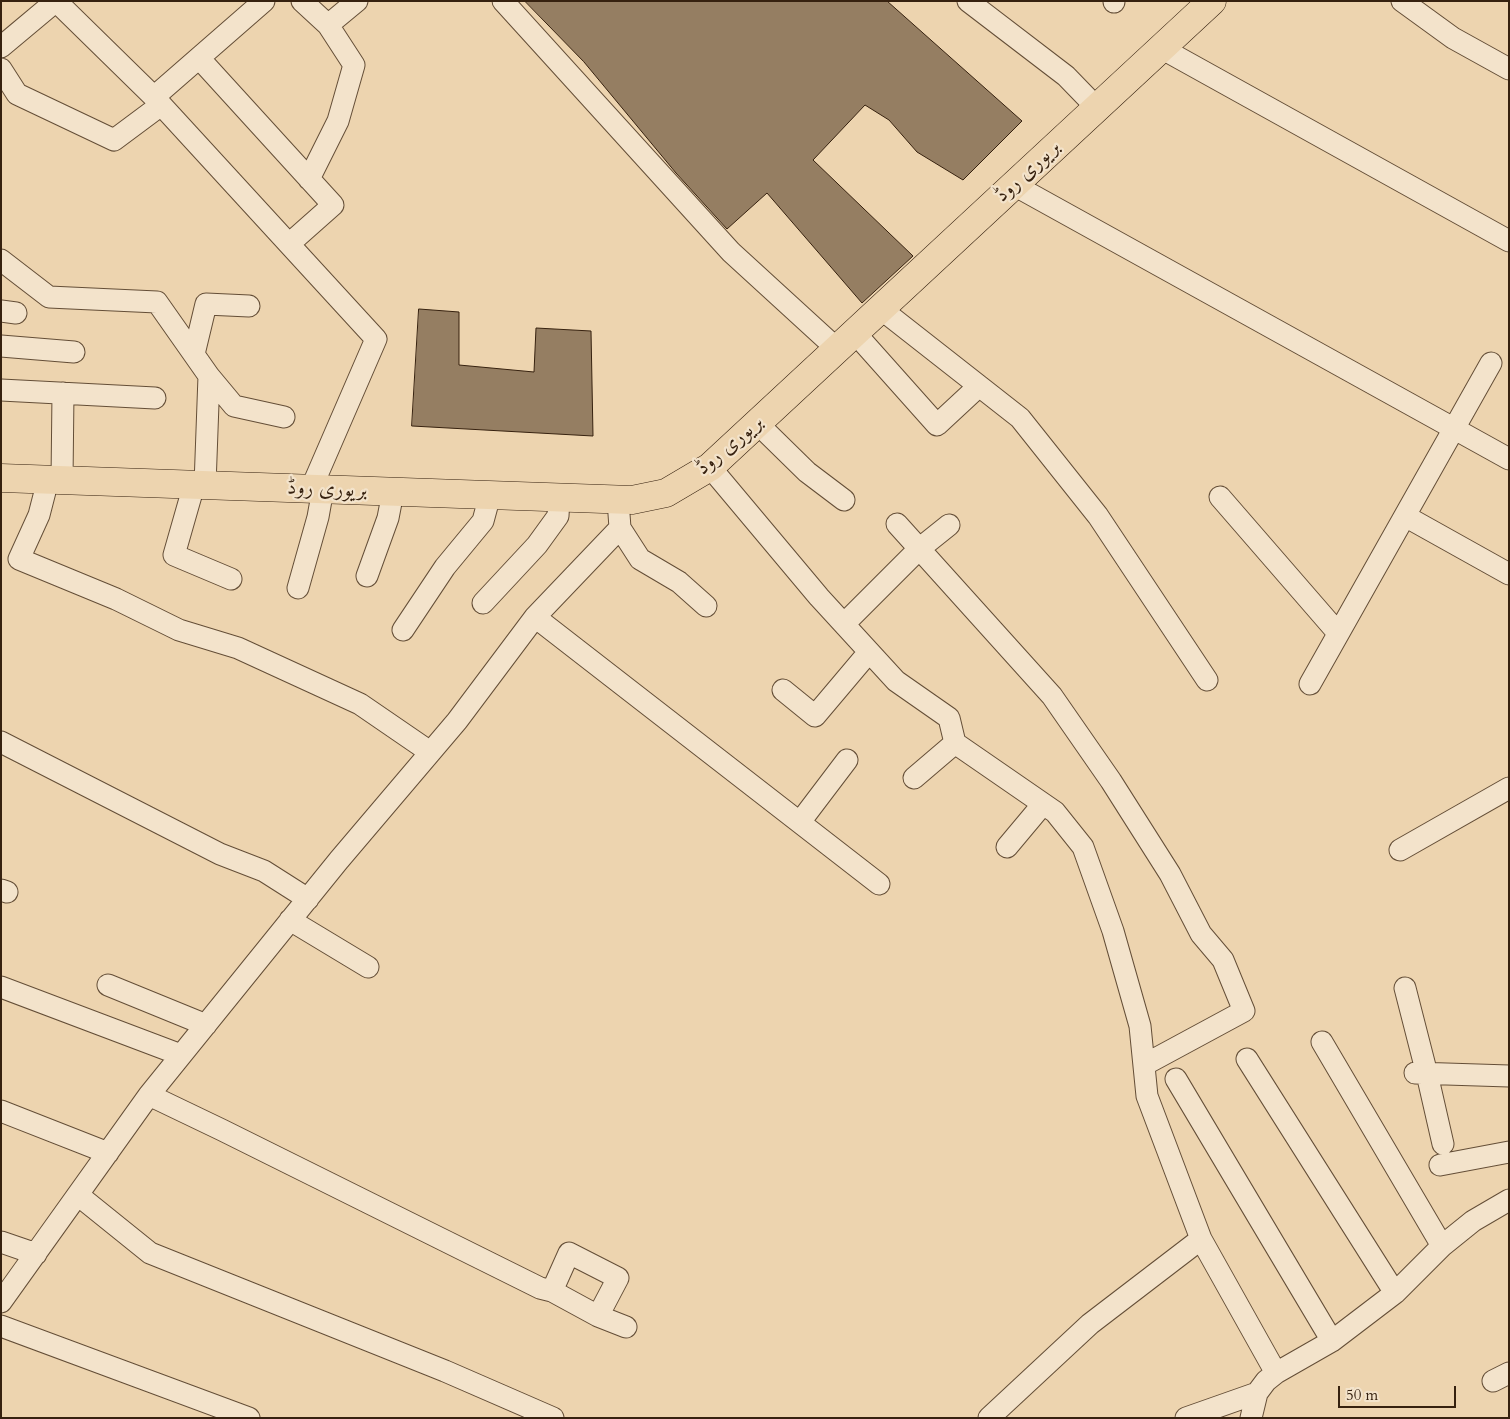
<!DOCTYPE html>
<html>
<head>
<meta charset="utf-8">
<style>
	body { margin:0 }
	#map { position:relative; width:1510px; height:1419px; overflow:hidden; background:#edd4af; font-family:Cardo,serif }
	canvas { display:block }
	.frame { position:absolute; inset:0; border:2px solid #36210f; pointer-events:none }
	.scale { position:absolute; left:1338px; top:1386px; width:118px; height:22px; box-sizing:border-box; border:2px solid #36210f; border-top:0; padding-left:6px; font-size:15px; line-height:18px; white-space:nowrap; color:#36210f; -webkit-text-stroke:4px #f3e3cb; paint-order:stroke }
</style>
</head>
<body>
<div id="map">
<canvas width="1510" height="1419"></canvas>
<div class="frame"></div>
<div class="scale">50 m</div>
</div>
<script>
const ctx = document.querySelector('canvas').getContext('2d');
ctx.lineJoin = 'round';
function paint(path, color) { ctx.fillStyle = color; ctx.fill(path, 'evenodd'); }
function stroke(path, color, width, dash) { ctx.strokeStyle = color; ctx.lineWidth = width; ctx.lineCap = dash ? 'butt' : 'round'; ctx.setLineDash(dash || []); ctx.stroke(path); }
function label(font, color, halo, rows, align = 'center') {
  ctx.font = font + ' Cardo,Amiri,serif'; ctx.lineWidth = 4.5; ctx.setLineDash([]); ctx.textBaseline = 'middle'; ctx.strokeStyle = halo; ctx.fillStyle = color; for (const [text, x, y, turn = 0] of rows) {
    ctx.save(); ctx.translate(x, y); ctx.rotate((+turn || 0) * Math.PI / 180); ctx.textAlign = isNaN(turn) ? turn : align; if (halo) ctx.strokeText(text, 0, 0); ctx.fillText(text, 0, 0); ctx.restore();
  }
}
const building = new Path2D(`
	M525 1H887L1022 121 963 180 917 152 889 120 865 105 813 160 913 256 862 303 767 193 727 229 676 173 584 62Z
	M419 309 459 312V365L534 372 536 328 591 331 593 436 412 426Z`);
const minor = new Path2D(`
	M56 1 154 97 376 339 311 489
	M302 1 328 25 354 65 338 121 309 179
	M503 1 731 252 837 349
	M968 1 1066 76 1097 108
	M1402 1 1453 38 1509 69
	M1114 2V1
	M328 25 357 1
	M1 47 56 1
	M1161 48 1509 241
	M199 58 333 205 289 244
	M1 69 17 94 114 140 161 105
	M154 97 264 1
	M1014 185 1509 459
	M1 260 49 297 157 302 209 376 205 485
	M881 309 1020 418 1098 516 1207 680
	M1 311 16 313
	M855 333 937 425 979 386
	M1 346 74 352
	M194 354 206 304 249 306
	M209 376 234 406 284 417
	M1 390 155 398
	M757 423 807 472 844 500
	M710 467 819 597 896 681 949 718 955 743 1055 812 1083 847 1113 931 1140 1026 1147 1096 1201 1239 1276 1373
	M48 480 39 515 19 559 116 599 179 630 238 648 360 704 430 752
	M62 480 63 393
	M194 485 174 555 231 579
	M1220 497 1338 633
	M1405 516 1509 574
	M897 524 1052 696 1111 781 1170 874 1201 934 1223 960 1244 1011 1144 1065
	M620 528 640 559 679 582 706 606
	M367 576 388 518 393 492
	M298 588 318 517 323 489
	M483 603 537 545 558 516 559 498
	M535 617 879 884
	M844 624 919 549 949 525
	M403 630 445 567 483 521 490 495
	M1310 684 1491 363
	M783 690 815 716 869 652
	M1 742 220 854 264 871 308 899
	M914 778 955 743
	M800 822 847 760
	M1007 847 1043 804
	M1400 850 1509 788
	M1 890 7 892
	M290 920 368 967
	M108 985 206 1025
	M1 987 181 1055
	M1405 988 1427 1074 1443 1144
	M1322 1042 1442 1246
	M1247 1059 1395 1293
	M1415 1073 1509 1076
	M1176 1079 1332 1341
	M149 1095 222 1130 540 1288 552 1291 569 1253 618 1278 598 1316 552 1291
	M1 1111 108 1153
	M1440 1165 1509 1152
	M78 1195 150 1253 445 1371 553 1418
	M1 1242 36 1254
	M1 1302 149 1095 339 860 457 721 535 617 620 528 618 500
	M598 1316 626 1327
	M1 1326 249 1418
	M1493 1381 1509 1373
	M989 1418 1090 1324 1201 1239
	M1186 1418 1257 1393
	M1251 1418 1257 1393 1266 1381 1276 1373 1332 1341 1395 1293 1442 1246 1473 1221 1509 1200`);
const major = new Path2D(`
	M1 478 632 500 666 493 710 467 1212 1`);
const streetNames = [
	["بریوری روڈ",1028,172,-43],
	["بریوری روڈ",730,446,-40],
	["بریوری روڈ",327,490,2]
];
paint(building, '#957e62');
stroke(building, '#36210f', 1);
stroke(minor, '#644e37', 23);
stroke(major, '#36210f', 29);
stroke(minor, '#f3e3cb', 21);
stroke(major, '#edd4af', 28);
label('21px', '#36210f', '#f3e3cb', streetNames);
</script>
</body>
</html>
